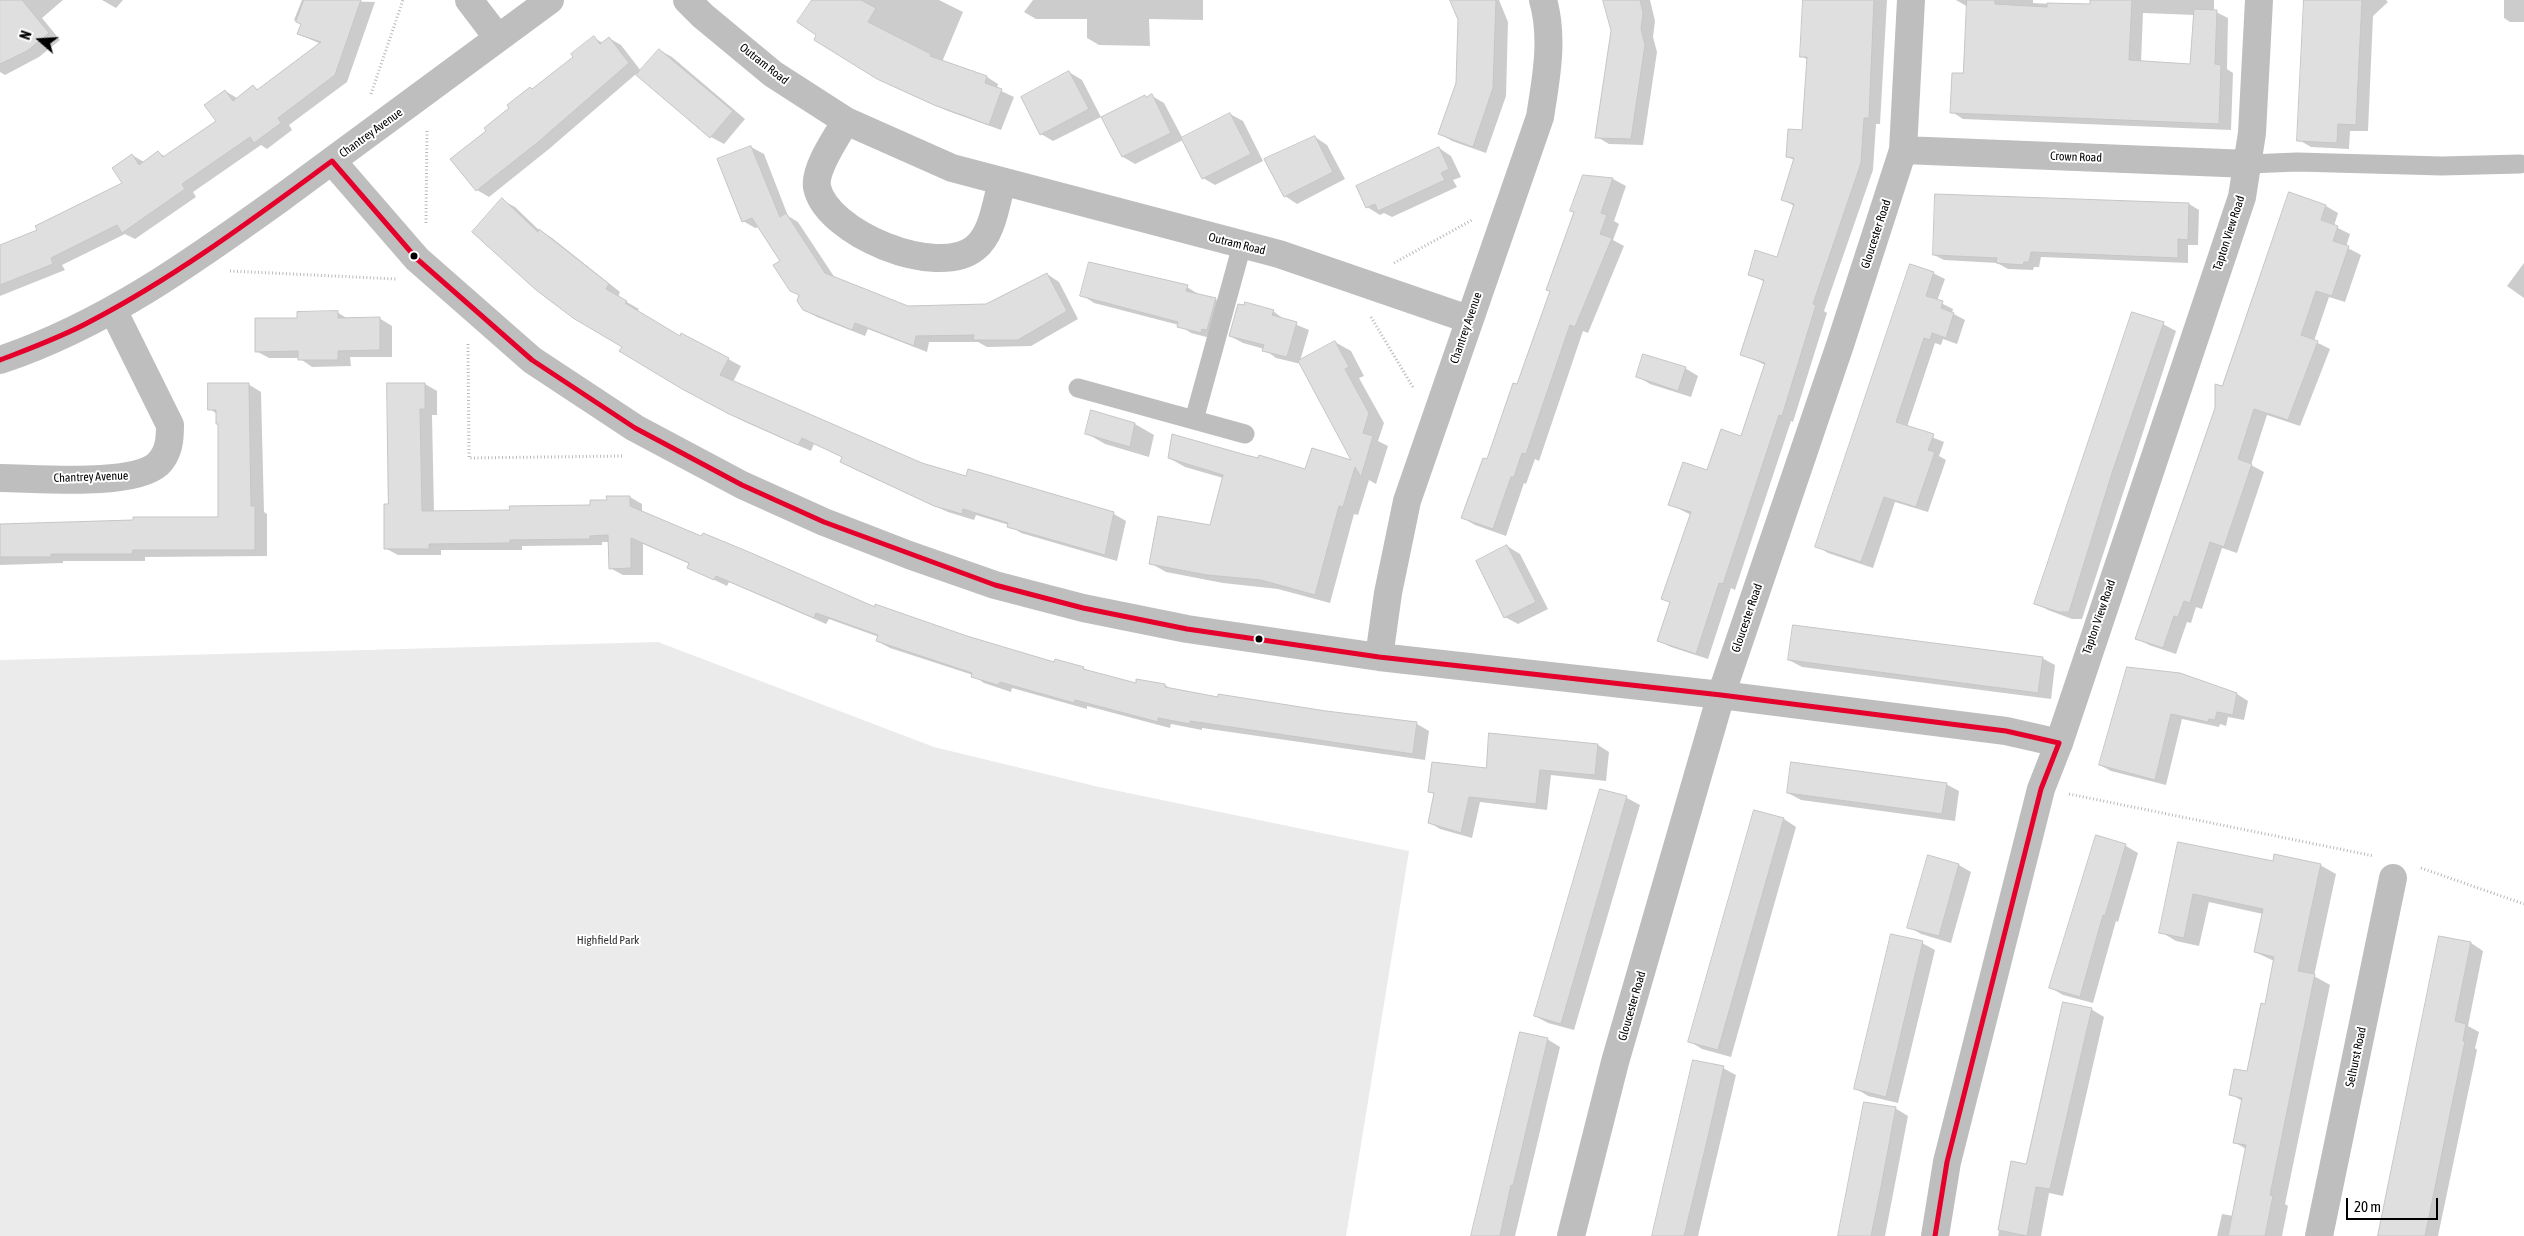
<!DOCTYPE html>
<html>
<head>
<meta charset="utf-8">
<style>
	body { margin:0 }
	#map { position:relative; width:2524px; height:1236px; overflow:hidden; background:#fff; font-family:"Asap Condensed",sans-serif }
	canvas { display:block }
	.north { position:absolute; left:15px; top:15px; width:50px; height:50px; -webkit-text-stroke:4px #fff; paint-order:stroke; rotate:289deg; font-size:14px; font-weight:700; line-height:20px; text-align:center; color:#000 }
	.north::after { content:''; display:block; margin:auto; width:18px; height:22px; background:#000; clip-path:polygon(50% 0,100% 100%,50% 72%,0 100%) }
	.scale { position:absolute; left:2346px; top:1198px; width:92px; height:22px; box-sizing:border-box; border:2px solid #000; border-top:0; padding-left:6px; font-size:15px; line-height:18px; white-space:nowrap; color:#000; -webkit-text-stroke:4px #fff; paint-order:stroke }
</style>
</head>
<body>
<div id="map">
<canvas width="2524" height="1236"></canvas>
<div class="north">N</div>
<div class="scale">20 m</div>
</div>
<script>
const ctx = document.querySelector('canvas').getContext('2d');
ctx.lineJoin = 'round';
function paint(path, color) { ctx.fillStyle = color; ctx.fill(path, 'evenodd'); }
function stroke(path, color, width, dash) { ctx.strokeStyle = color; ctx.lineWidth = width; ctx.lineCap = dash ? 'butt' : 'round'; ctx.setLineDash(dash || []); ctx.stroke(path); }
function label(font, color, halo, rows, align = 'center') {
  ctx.font = font + ' "Asap Condensed",sans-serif'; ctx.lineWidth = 4; ctx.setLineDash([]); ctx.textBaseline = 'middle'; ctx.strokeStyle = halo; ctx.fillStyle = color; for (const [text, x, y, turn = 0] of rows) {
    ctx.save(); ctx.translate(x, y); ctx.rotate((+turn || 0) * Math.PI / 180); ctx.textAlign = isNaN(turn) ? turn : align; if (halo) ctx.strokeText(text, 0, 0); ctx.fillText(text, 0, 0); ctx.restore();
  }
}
const green = new Path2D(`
	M658 642 934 747 1099 787 1409 851 1346 1236H0V660Z`);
const shadow = new Path2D(`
	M0 0H63L42 18 60 40 39 57 5 75 0 72Z
	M102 0H123L116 8Z
	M302 0 375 2 347 82 289 125 292 130 267 149 261 145 193 192 196 197 135 239 125 234 62 265 65 270 0 296V246L39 231 124 184 132 155 144 162 159 153 166 157 218 121 225 91 237 98 253 87 259 90 321 44 298 34 302 24 294 20Z
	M837 0H939L963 12 942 62 987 77 998 84 997 89 1014 97 1001 130 948 111 890 85Z
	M1033 0H1203V20L1149 19 1150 46 1099 45 1087 38V19H1036L1024 12Z
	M1452 0H1499L1508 22 1506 96 1486 153 1452 141 1440 134 1457 83 1459 20Z
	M1605 0H1650L1655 21 1653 37 1657 52 1643 145 1609 144 1597 137 1613 31Z
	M1804 0H1887L1880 124H1876L1873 170 1824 311 1827 313 1793 422 1791 421 1735 590 1731 588 1708 659 1671 647 1659 641 1671 603 1663 598 1691 515 1670 504 1742 438 1765 365 1742 354 1765 282 1749 274 1778 258 1794 206 1782 199 1794 160 1788 157 1803 132 1808 60 1801 56Z
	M1956 0H2033V3L2091 6V0H2214V11L2228 18 2227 69 2233 73 2231 130 1963 119 1952 112 1965 75 1968 7ZM2143 13 2195 15 2191 65 2141 62Z
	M2305 0H2386L2388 2 2373 16 2368 131H2350L2349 149 2311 147 2299 140Z
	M2504 0H2524V22H2510L2504 18Z
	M594 38 603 43 609 38 621 45 641 71 659 50 672 57 745 119 724 144 711 137 636 74 549 149 489 197 477 190 452 159 575 58Z
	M1069 72 1082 80 1101 117 1053 141 1041 134Z
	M1152 96 1164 103 1183 139 1230 114 1243 121 1263 161 1215 185 1203 178 1183 140 1135 164 1123 157Z
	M1315 137 1327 145 1345 179 1297 204 1285 196Z
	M751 147 764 154 788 216 798 222 835 278 907 307 986 306 1047 274 1059 282 1078 319 1031 346 987 347 978 342H929L927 352 868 329 865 336 817 317 803 309 800 295 782 261 759 227 755 228 743 221Z
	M1439 148 1451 156 1461 177 1453 180 1457 187 1392 217 1384 213 1380 215 1367 207Z
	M1584 176 1613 179 1626 186 1614 221 1619 224 1613 240 1624 246 1588 333 1583 331 1539 461 1535 459 1526 484 1524 483 1506 536 1475 525 1463 518 1518 385 1551 291Z
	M502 200 515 207 539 230 552 238 620 292 618 297 639 309 637 311 680 337 682 334 741 366 733 382 921 464 966 478 969 470 1114 514 1126 521 1117 561 1021 533 1009 525 976 515 974 520 948 512 854 469 842 462 844 457 814 444 811 451 743 421 621 351 623 347Z
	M2189 204 2199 210 2198 245H2188V263L2041 257 2039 267H2034L2033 270 2008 269 1997 263 1944 260 1934 255Z
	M2326 206 2338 213 2334 226 2350 234 2346 247 2361 255 2345 302 2329 297 2314 341 2330 349 2300 426 2267 415 2251 465 2264 472 2237 553 2222 548 2202 609 2196 607 2191 623 2187 622 2176 654 2149 645 2137 638 2223 388Z
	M2524 263V298L2507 286Z
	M1933 273 1945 279 1937 301 1953 309 1952 313 1965 320 1957 344 1943 339 1941 345 1935 343 1907 427 1944 442 1939 456 1946 460 1928 512 1895 502 1873 568 1828 553 1817 546Z
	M1187 287 1200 295 1215 299 1228 307 1214 339 1191 333 1179 325 1094 303 1082 295Z
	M1273 311 1285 320 1309 330 1300 361 1335 342 1351 351 1364 376 1359 378 1384 423 1378 441 1388 446 1376 484 1369 480 1358 515 1354 514 1330 603 1278 589 1223 583 1166 572 1150 563 1211 527 1223 478 1185 467 1169 458 1245 457 1306 471 1354 462 1301 364 1276 358 1264 349 1243 343 1230 336Z
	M337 312 348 319 379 318 392 326V357H350L351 366 312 367 299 358H269L256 351 299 319Z
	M2163 324 2176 331 2082 619H2072L2048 610 2035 603Z
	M1685 368 1698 376 1691 397 1650 384 1637 376Z
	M248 384 261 392 264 512 267 514V556L145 557V561H63V563L0 565V525L220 518 219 424 217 414 210 409Z
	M425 384 437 391V415H432L434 513 511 512 591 506 630 497 642 504V512L875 609 1055 664 1083 668 1092 673 1137 685H1165L1172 690 1219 699 1417 724 1429 731 1425 760 1202 728V730L1171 724 1170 728 1087 706V709L1012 688 1011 692 984 683 973 675 890 648 877 641 879 637 829 619 826 624 729 582 727 586 688 567 690 564 643 544V575H623L610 568 609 542H602V545L522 546V550H441V555H398L385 548 390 505 388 385Z
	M1135 424 1154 435 1149 457 1105 444 1086 433Z
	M1507 546 1520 554 1548 609 1518 624 1505 617Z
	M2042 658 2055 665 2051 699 1802 667 1789 660Z
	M2180 675 2237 694 2248 701 2244 720 2228 717 2226 726 2220 724 2219 727 2182 719 2166 785 2111 771 2100 765Z
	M1598 745 1609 752 1606 781 1551 775 1547 810 1480 802 1472 838 1440 829 1429 822 1435 795 1430 791Z
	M1946 784 1959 791 1955 821 1801 800 1788 793Z
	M1601 790 1627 798 1640 805 1574 1030 1548 1023 1535 1016Z
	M1784 819 1796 827 1731 1057 1702 1049 1689 1041Z
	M2096 836 2126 846 2138 853 2118 922 2116 921 2093 1003 2063 995 2051 988Z
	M2179 843 2274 863 2320 865 2336 874 2314 976 2330 985 2285 1204 2288 1206 2282 1236H2217L2222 1214 2233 1216 2246 1149 2234 1142 2242 1101 2231 1094 2248 1073 2266 1005 2274 961 2255 952 2263 914 2209 902 2199 946 2176 941 2161 932Z
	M1929 856 1959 865 1971 872 1951 943 1921 934 1909 927Z
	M2440 937 2471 943 2483 951 2468 1026 2479 1032 2475 1048 2477 1050 2438 1236H2378Z
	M1922 943 1935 950 1898 1103 1868 1096 1855 1088Z
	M2091 1009 2104 1017 2063 1196 2049 1193 2041 1236H1998L2012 1163 2026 1165Z
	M1547 1039 1560 1047 1515 1236H1472L1481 1195 1484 1196Z
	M1723 1068 1736 1075 1698 1236H1652Z
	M1895 1108 1908 1116 1885 1236H1840Z`);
const building = new Path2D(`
	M0 0H22L49 33 27 51 0 64Z
	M304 0H361L335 75 278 118 281 123 254 143 250 137 182 184 185 189 122 233 117 225 51 258 53 264 0 285V245L37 230 35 226 122 183 112 168 132 154 139 165 158 151 163 157 216 121 204 105 225 90 233 101 253 85 257 90 321 42 297 34 301 24 296 22Z
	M812 0H861L876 8 868 22 931 54 930 56 987 76 985 83 1002 89 989 125 934 105 877 79 814 40 816 35 797 22Z
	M1450 0H1496L1493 88 1473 147 1438 134 1456 83 1458 20Z
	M1603 0H1640L1643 13 1641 29 1645 45 1631 139 1595 138 1611 31Z
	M1803 0H1874L1869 118H1864L1861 163 1813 304 1816 305 1782 416 1779 415 1723 584 1719 583 1696 654 1657 641 1670 602 1661 599 1691 512 1668 505 1683 462 1707 470 1721 429 1741 436 1765 363 1740 355 1764 280 1748 275 1755 250 1777 257 1794 204 1781 200 1794 158 1786 157 1788 129 1802 130 1807 57H1800Z
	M1967 0H1995V4L2047 7V3L2090 4V0H2132L2129 60 2190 64 2194 9 2217 10 2215 64 2221 65 2219 124 1950 113 1952 73H1963Z
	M2304 0H2362L2356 125 2338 124 2337 143 2297 141Z
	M594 36 600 44 609 37 629 63 537 143 476 191 450 159 486 131 484 128 509 108 507 105 530 87 532 89 573 57 571 54Z
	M659 49 733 111 710 138 636 75Z
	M1069 71 1089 109 1040 135 1021 97Z
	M1152 94 1171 133 1122 157 1101 117 1145 95 1146 97Z
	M1230 113 1251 154 1202 179 1181 138Z
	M1315 136 1333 172 1284 197 1264 159Z
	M751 146 780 217 786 213 825 273 908 306 986 304 1047 273 1067 311 1018 340H973L974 335 916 336 914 346 855 323 852 330 803 310 797 301 799 295 790 291 773 265 780 261 752 218 742 222 717 159Z
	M1439 147 1449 169 1441 173 1445 180 1378 211 1375 204 1366 208 1356 186Z
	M1583 175 1613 178 1601 213 1607 215 1600 234 1612 238 1575 327 1570 325 1526 454 1522 453 1514 477H1511L1493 529 1461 518 1483 458 1487 459 1513 383 1517 384 1550 291 1546 290 1574 212 1570 211Z
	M2289 192 2326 205 2321 220 2338 226 2333 241 2349 246 2332 296 2316 291 2301 335 2318 341 2288 420 2254 409 2238 459 2252 464 2224 547 2210 542 2190 603 2184 601 2178 617 2174 616 2163 648 2135 639 2215 408V384L2222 386Z
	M1935 194 2189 203 2188 240 2178 239V258L2031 252 2029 262H2024L2023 265 1996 263 1997 258 1933 255Z
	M502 198 538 232 539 229 609 284 606 289 627 301 625 303 680 336 681 333 729 358 720 375 922 463 966 476 968 469 1114 512 1105 555 1007 527 1008 523 963 509 962 514 934 506 840 462 842 457 802 438 798 445 729 414 682 389 619 351 622 347 573 318 536 290 472 232Z
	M1089 262 1188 285 1186 291 1216 298 1207 330 1202 329 1201 333 1177 327 1178 322 1080 296Z
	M1910 264 1934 272 1926 296 1943 301 1941 308 1954 313 1946 338 1932 333 1930 340 1924 338 1896 422 1934 434 1928 450 1935 452 1916 507 1884 497 1861 562 1815 547Z
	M1245 302 1274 310 1272 315 1297 322 1287 357 1262 351 1264 345 1229 336 1238 304 1244 305Z
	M338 311V318L380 317V350L338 351V360H298V351L255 352V318H297V312Z
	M2132 312 2164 322 2112 473 2069 612H2059L2034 604Z
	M1335 341 1349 367 1345 369 1369 413 1363 433 1373 436 1361 477 1355 467 1343 507 1339 506 1315 595 1261 580 1207 575 1149 564 1158 516 1210 525 1223 475 1168 458 1172 434 1246 455 1258 458 1259 455 1305 469 1312 448 1351 460 1298 361Z
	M1643 354 1686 367 1678 391 1636 377Z
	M208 383H249L251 506H255V550H133L132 554H51V557H0V524L133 520V517H218V424H216V410H208Z
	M387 383H425V409H420L422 511 510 510 509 506 590 505V500H607L606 496H630V506L701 536 703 533 749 552 875 607V604L967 636 1054 662 1055 659 1084 667 1083 669 1136 683V679L1165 684V687L1218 697V694L1326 711 1417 722 1413 754 1190 721V724L1158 718V722L1075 700 1074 703 1000 682 998 685 971 677 972 673 876 641 878 635 816 613 814 618 716 576 714 580 687 568 689 563 631 538V568L609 569 608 535 590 536V539L510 540V543L429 544V549H384V504H388Z
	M1091 410 1135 423 1130 447 1085 434Z
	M1507 545 1536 602 1504 618 1476 561Z
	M1793 625 2043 657 2038 693 1788 660Z
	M2127 667 2180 673 2237 693 2233 715 2217 712 2215 720 2209 719 2208 722 2171 714 2155 780 2099 765Z
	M1489 733 1598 744 1595 775 1540 770 1536 804 1469 797 1461 833 1428 823 1434 793 1428 792 1432 762 1486 768Z
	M1791 762 1947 783 1942 814 1787 793Z
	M1600 789 1627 796 1561 1024 1534 1016Z
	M1754 810 1784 818 1718 1050 1688 1042Z
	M2096 835 2126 844 2105 916 2103 915 2080 997 2049 988Z
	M2178 842 2273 861 2274 854 2321 864 2298 971 2315 974 2270 1195 2273 1196 2265 1236H2228L2246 1145 2233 1143 2242 1098 2229 1095 2234 1069 2247 1071 2261 1003 2265 1004 2274 957 2254 952 2263 909 2193 894 2184 938 2159 933Z
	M1928 855 1959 864 1939 936 1907 928Z
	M1891 934 1923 941 1886 1097 1854 1089Z
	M2439 936 2471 942 2455 1021 2466 1024 2463 1041H2465L2425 1236H2378Z
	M2063 1002 2092 1008 2050 1189 2036 1187 2027 1236 1998 1230 2011 1161 2026 1164Z
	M1520 1032 1548 1038 1513 1186 1511 1185 1500 1236H1471Z
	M1693 1060 1724 1066 1708 1137 1684 1236H1652Z
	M1864 1102 1896 1107 1882 1182 1871 1236H1838Z`);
const path = new Path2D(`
	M371 94 403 0
	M426 223 427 129
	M1394 263 1472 220
	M230 271 396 279
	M1371 317 1414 389
	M468 344 469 458 622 456
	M2069 794 2374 856
	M2421 868 2524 904`);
const service = new Path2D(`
	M2249 164 2297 162 2442 166 2520 164
	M1078 388 1245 434
	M1194 420 1242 245`);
const minor = new Path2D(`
	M469 0 498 38
	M687 0 703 16 773 74 846 121 952 168 1279 254 1468 319
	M846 121C837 136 814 169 817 187 826 233 937 279 975 248 993 234 996 202 1002 182
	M1903 150 2249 164
	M332 161 417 259 532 360 635 428 742 485 824 522 909 555 995 585 1083 608 1187 629 1379 657 1721 695 2006 731 2059 743
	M0 360C105 325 195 260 284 196 373 131 461 65 550 0
	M0 478C36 478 133 487 158 464 169 453 170 440 170 425L113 310
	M1379 657 1388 593 1407 501 1540 117C1546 79 1554 38 1543 0
	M1571 1236 1615 1062 1721 695 1840 345 1903 150 1911 0
	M2319 1236 2393 878`);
const tertiary = new Path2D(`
	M1935 1236 1947 1162 2041 789 2059 743 2242 197 2252 133 2259 0`);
const bus1 = new Path2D(`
	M0 360C31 348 62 337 91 321 177 276 254 218 332 161L417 259 532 360 635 428 742 485 824 522 995 585 1083 608 1187 629 1379 657 1721 695 2006 731 2059 743 2041 789 1947 1162 1935 1236`);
const markers = [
	[414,256,4.5,"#000"],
	[1259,639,4.5,"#000"]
];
const streetNames = [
	["Outram Road",764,64,38],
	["Chantrey Avenue",371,133,-36],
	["Crown Road",2076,157,2],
	["Tapton View Road",2229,233,-72],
	["Gloucester Road",1876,234,-72],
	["Outram Road",1237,244,14],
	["Chantrey Avenue",1466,328,-71],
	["Chantrey Avenue",91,477,-2],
	["Tapton View Road",2099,617,-71],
	["Gloucester Road",1747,618,-71],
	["Gloucester Road",1632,1006,-74],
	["Selhurst Road",2356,1057,-78]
];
const parkNames = [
	["Highfield Park",608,940]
];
paint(green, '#ebebeb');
paint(shadow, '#0003');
paint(building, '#dfdfdf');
stroke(building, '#c6c6c6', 1);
stroke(path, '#b9b9b9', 3, [1, 2.5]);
stroke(service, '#bebebe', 19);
stroke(minor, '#bebebe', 28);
stroke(tertiary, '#bebebe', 28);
stroke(bus1, '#e4002b', 5);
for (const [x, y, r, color] of markers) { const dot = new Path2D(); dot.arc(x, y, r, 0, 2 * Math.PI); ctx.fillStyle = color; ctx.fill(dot); stroke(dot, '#fff', 2); }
label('12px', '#000', '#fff', streetNames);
label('12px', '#323232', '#fff', parkNames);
</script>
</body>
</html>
